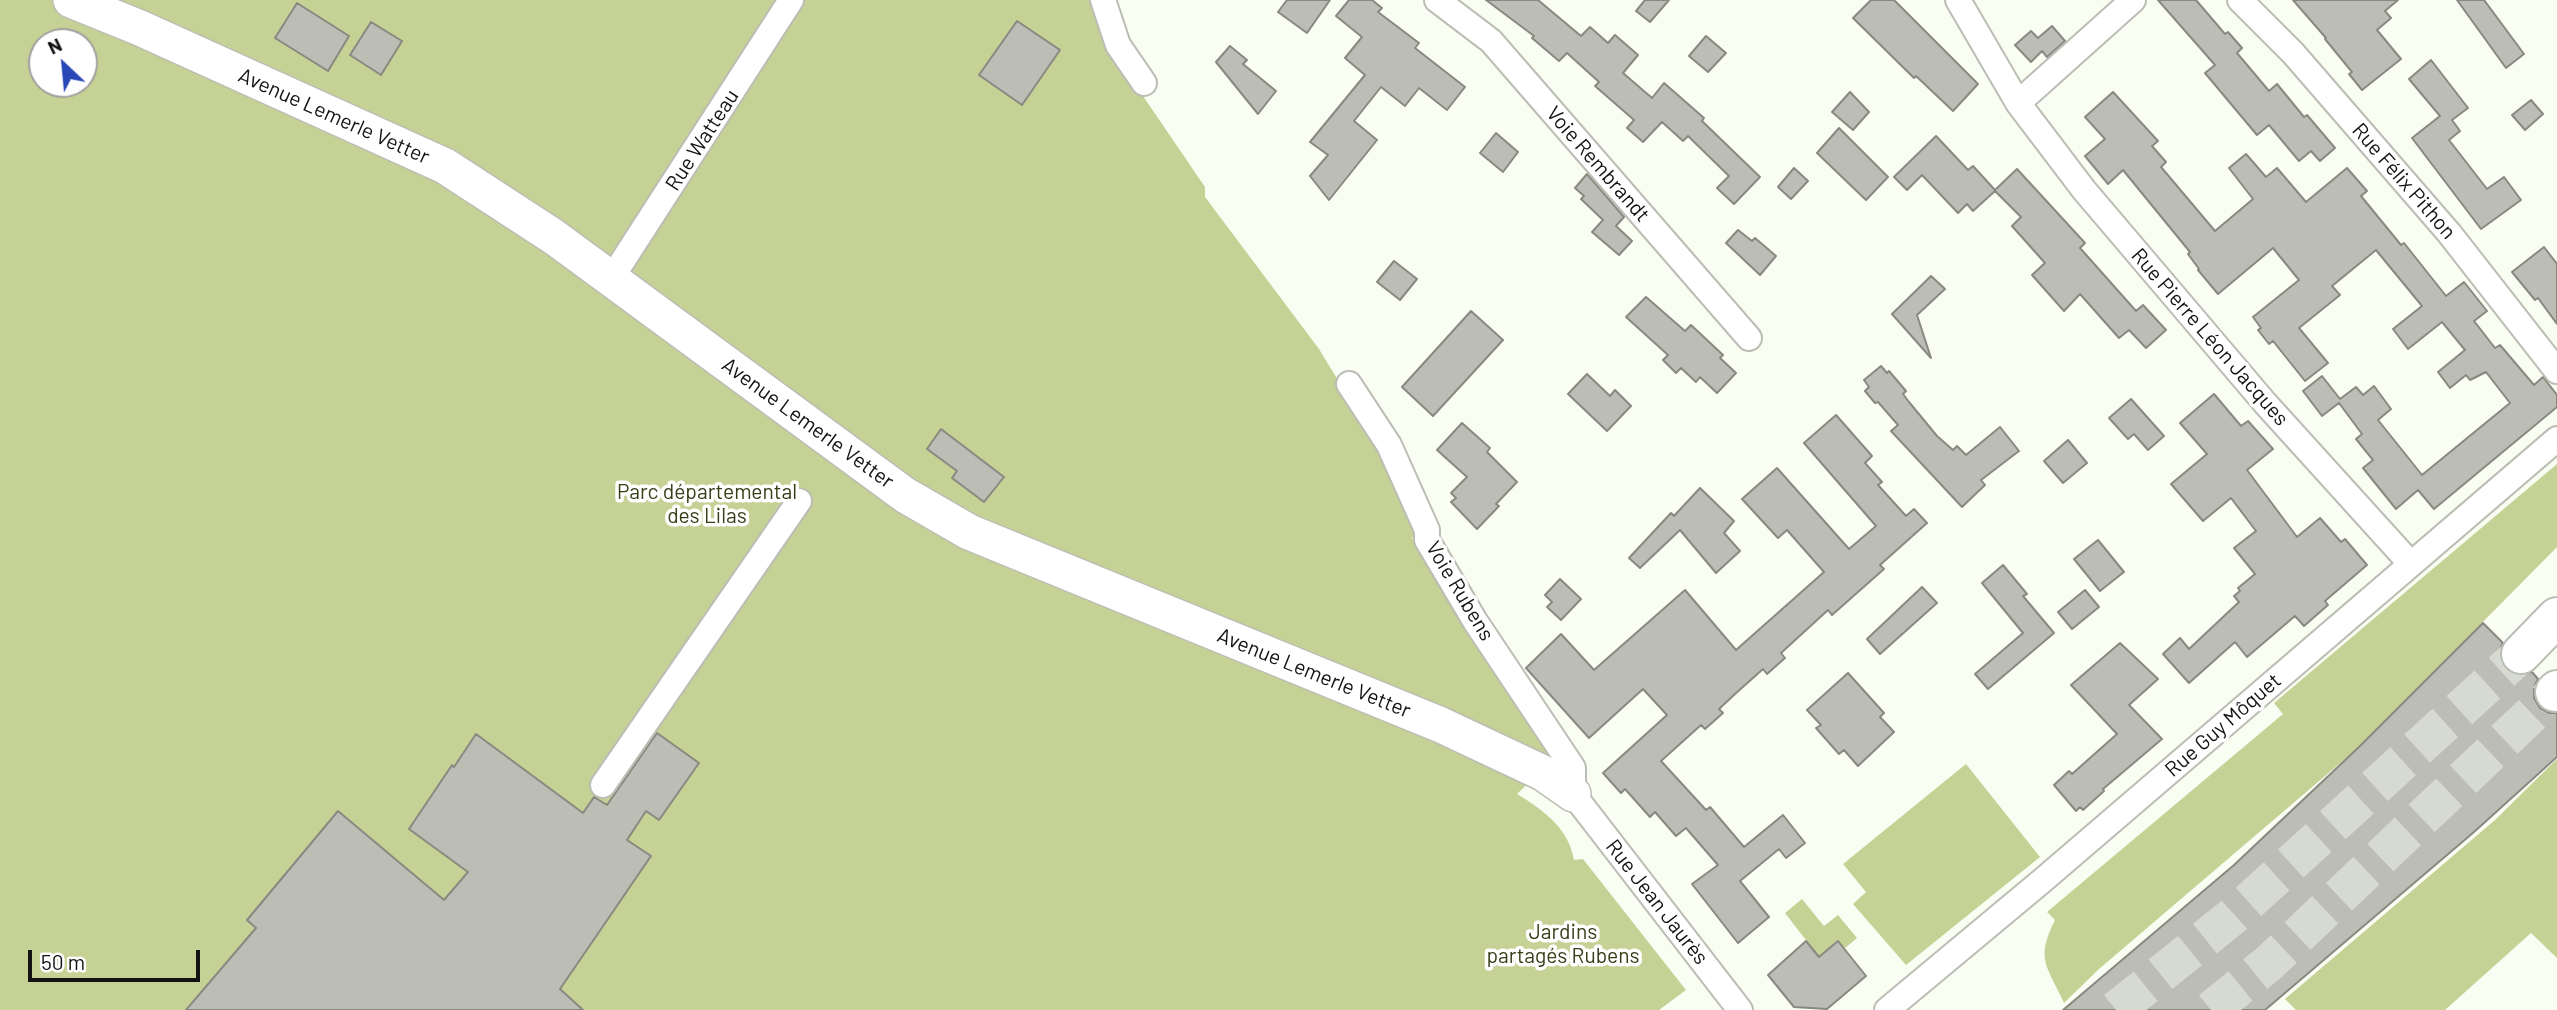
<!DOCTYPE html>
<html>
<head>
<meta charset="utf-8">
<style>
	body { margin:0 }
	#map { position:relative; width:2557px; height:1010px; overflow:hidden; background:#fafdf2; font-family:Barlow,sans-serif }
	canvas { display:block }
	.north { position:absolute; left:28px; top:28px; width:70px; height:70px; box-sizing:border-box; background:#fff; border:2px solid #a1a1a0; border-radius:50%; rotate:334deg; font-size:19px; font-weight:700; line-height:28px; text-align:center; color:#131411 }
	.north::after { content:''; display:block; margin:auto; width:24px; height:32px; background:#2948b8; clip-path:polygon(50% 0,100% 100%,50% 72%,0 100%) }
	.scale { position:absolute; left:28px; top:950px; width:172px; height:32px; box-sizing:border-box; border:4px solid #131411; border-top:0; padding-left:9px; font-size:21px; line-height:24px; white-space:nowrap; color:#131411; -webkit-text-stroke:5px #fff; paint-order:stroke }
</style>
</head>
<body>
<div id="map">
<canvas width="2557" height="1010"></canvas>
<div class="north">N</div>
<div class="scale">50 m</div>
</div>
<script>
const ctx = document.querySelector('canvas').getContext('2d');
ctx.lineJoin = 'round';
function paint(path, color) { ctx.fillStyle = color; ctx.fill(path, 'evenodd'); }
function stroke(path, color, width, dash) { ctx.strokeStyle = color; ctx.lineWidth = width; ctx.lineCap = dash ? 'butt' : 'round'; ctx.setLineDash(dash || []); ctx.stroke(path); }
function label(font, color, halo, rows, align = 'center') {
  ctx.font = font + ' Barlow,sans-serif'; ctx.lineWidth = 7; ctx.setLineDash([]); ctx.textBaseline = 'middle'; ctx.strokeStyle = halo; ctx.fillStyle = color; for (const [text, x, y, turn = 0] of rows) {
    ctx.save(); ctx.translate(x, y); ctx.rotate((+turn || 0) * Math.PI / 180); ctx.textAlign = isNaN(turn) ? turn : align; if (halo) ctx.strokeText(text, 0, 0); ctx.fillText(text, 0, 0); ctx.restore();
  }
}
const green = new Path2D(`
	M0 0H1090L1113 52 1205 187V197L1319 349 1392 468 1417 532 1412 538 1558 754 1517 794C1543 810 1569 828 1574 860L1583 859 1686 990 1659 1010H0ZM42 42H84V84H42Z
	M2557 464V547L2359 747 2099 969 2064 1003C2047 965 2035 960 2055 920L2047 912 2283 714 2274 703Z
	M2557 759V958L2531 933 2445 1010H2296L2285 999 2495 820Z
	M1966 764 2040 857 1906 965 1853 904 1866 892 1843 864Z
	M1802 899 1824 926 1838 915 1857 938 1844 949 1837 942 1819 957 1785 913Z`);
const building = new Path2D(`
	M1287 0H1330L1307 33 1278 12Z
	M1349 0H1372L1382 8 1378 12 1419 43 1415 48 1465 87 1447 110 1419 88 1405 106 1381 87 1354 121 1377 140 1329 200 1310 176 1328 155 1310 142 1365 75 1345 58 1362 37 1336 16Z
	M1486 0H1538L1581 36 1590 27 1608 43 1615 35 1638 55 1623 73 1652 98 1664 83 1704 118 1702 121 1760 177 1734 204 1717 188 1729 176 1688 136 1683 141 1662 122 1643 142 1627 128 1634 120 1595 86 1599 82 1567 53 1559 61 1532 38 1534 36Z
	M1645 0H1669L1650 22 1636 11Z
	M1871 0H1894L1978 84 1953 111 1916 76 1914 78 1853 18Z
	M2158 0H2196L2225 34 2228 32 2242 48 2237 53 2269 91 2277 84 2304 117 2307 115 2335 148 2320 161 2311 151 2299 161 2269 125 2257 135 2205 73 2215 65Z
	M2293 0H2398L2385 11 2391 18 2377 30 2401 59 2362 90 2349 74 2352 72 2325 39 2326 38Z
	M2457 0H2484L2524 54 2506 68Z
	M297 3 349 36 328 71 275 38Z
	M1017 21 1060 50 1022 105 979 75Z
	M371 22 402 41 381 75 350 55Z
	M2052 26 2065 41 2047 57 2042 51 2031 62 2015 45 2031 31 2038 38Z
	M1706 36 1726 53 1708 72 1689 56Z
	M1230 46 1247 60 1243 64 1276 91 1258 114 1216 62Z
	M2431 60 2468 108 2452 120 2460 131 2449 140 2487 189 2504 177 2521 200 2481 229 2412 138 2440 116 2409 79Z
	M1850 92 1869 112 1853 130 1832 112Z
	M2113 92 2158 141 2152 146 2166 162 2161 167 2215 231 2253 199 2229 168 2246 154 2266 177 2277 168 2306 202 2347 168 2367 191 2361 196 2401 245 2404 243 2446 296 2464 282 2487 311 2474 321 2495 348 2500 345 2534 385 2543 377 2557 395V407L2434 509 2418 490 2396 509 2363 468 2373 460 2356 439 2362 434 2339 403 2322 416 2303 391 2322 376 2340 399 2356 387 2363 395 2374 386 2391 409 2378 420 2422 475 2510 403 2486 372 2470 380 2466 375 2450 388 2438 372 2465 350 2442 322 2408 349 2393 329 2422 306 2376 250 2332 286 2340 295 2299 328 2328 363 2305 381 2273 341 2269 344 2258 330 2261 328 2253 317 2299 280 2273 248 2218 294 2198 270 2199 269 2188 254 2190 252 2123 170 2108 184 2085 156 2105 139 2085 117Z
	M2531 100 2543 114 2525 130 2512 115Z
	M1839 128 1888 177 1866 200 1817 153Z
	M1496 133 1518 152 1503 172 1480 153Z
	M1936 136 1968 170 1973 166 1995 190 2017 169 2085 243 2080 248 2136 311 2143 305 2166 330 2146 348 2129 330 2119 338 2080 294 2064 311 2032 275 2045 263 2012 226 2021 217 1995 191 1973 211 1967 204 1958 213 1922 175 1907 190 1894 177Z
	M1794 168 1808 181 1791 199 1778 187Z
	M1587 174 1624 217 1616 226 1632 241 1619 255 1592 232 1603 220 1581 199 1584 196 1575 188Z
	M1738 230 1752 241 1755 238 1776 256 1760 275 1726 243Z
	M2544 247 2557 264V324L2538 298 2535 300 2512 272Z
	M1394 261 1417 279 1400 300 1377 282Z
	M1931 276 1945 289 1917 315 1931 358 1892 314Z
	M1646 297 1685 331 1691 325 1723 355 1720 358 1736 373 1717 393 1700 377 1696 382 1681 368 1676 373 1663 360 1668 355 1626 317Z
	M1471 311 1503 340 1433 416 1402 387Z
	M1881 366 1887 373 1889 371 1906 391 1903 394 1909 402 1937 436 1953 450 1957 446 1966 455 2000 427 2019 451 1981 480 1985 485 1962 507 1891 431 1898 425 1878 402 1875 403 1865 391 1869 387 1864 380Z
	M1587 374 1610 396 1615 390 1631 406 1607 431 1568 394Z
	M2214 394 2241 426 2248 421 2273 449 2247 470 2297 537 2320 518 2341 542 2345 539 2367 565 2325 601 2328 605 2304 626 2295 616 2247 657 2235 642 2189 683 2163 654 2180 638 2189 649 2239 602 2234 596 2240 591 2238 588 2255 574 2234 548 2256 531 2231 498 2203 521 2171 484 2207 454 2180 423Z
	M2131 399 2164 436 2148 450 2134 434 2128 439 2109 418Z
	M1836 415 1872 456 1865 463 1882 482 1878 485 1906 516 1914 509 1927 523 1880 565 1884 569 1832 615 1828 610 1781 653 1785 658 1767 674 1763 669 1735 694 1719 709 1723 713 1705 729 1701 725 1661 761 1706 810 1710 807 1744 847 1783 815 1805 843 1786 858 1779 849 1740 881 1769 917 1738 943 1692 884 1718 865 1686 828 1676 836 1655 812 1650 817 1625 789 1621 793 1603 773 1667 715 1643 689 1589 738 1526 668 1561 634 1594 670 1685 590 1736 650 1824 572 1787 530 1778 538 1742 499 1777 468 1849 549 1876 526 1804 443Z
	M1462 423 1490 448 1487 452 1517 482 1496 504 1499 506 1477 529 1451 502 1456 498 1451 493 1467 477 1437 450Z
	M941 429 1004 477 984 502 952 478 957 471 927 449Z
	M2068 440 2087 463 2063 483 2044 461Z
	M1700 488 1734 521 1724 533 1740 551 1716 573 1680 530 1640 568 1629 558 1671 513 1674 516Z
	M2098 540 2124 572 2100 591 2074 559Z
	M2003 565 2027 594 2023 596 2054 633 1988 689 1975 674 2023 633 1982 583Z
	M1560 579 1581 599 1561 620 1547 607 1552 602 1545 595Z
	M1922 587 1937 603 1880 654 1867 639Z
	M2085 590 2099 607 2072 629 2058 612Z
	M2483 623 2503 643 2500 649V659L2505 669 2516 675 2532 672 2538 679 2534 687V698L2540 708 2549 713H2557V757L2474 832 2265 1010H2063L2234 865 2359 747Z
	M2120 643 2158 679 2129 705 2162 739 2103 789 2104 791 2083 810 2080 807 2076 811 2054 785 2069 771 2072 774 2117 734 2071 685Z
	M1848 673 1884 713 1880 717 1894 732 1858 766 1844 750 1839 754 1816 728 1821 725 1807 710Z
	M657 733 699 763 659 820 646 811 627 840 651 856 560 989 583 1010H186L256 928 247 920 338 811 444 900 468 872 409 829 452 765 454 767 476 734 583 813 594 797 607 805Z
	M1806 941 1819 957 1838 941 1866 976 1827 1009 1794 1007 1768 975Z`);
const highwayTunnel = new Path2D(`
	M2116 1010 2233 916 2521 654
	M2211 1010 2269 963 2555 692`);
const street = new Path2D(`
	M1103 0 1118 45 1144 83
	M1437 0 1491 41 1749 338
	M1958 0 2018 103 2084 190 2265 403 2410 563
	M2240 0 2293 53 2449 233 2557 371
	M2018 103 2133 0
	M611 279 791 0
	M1349 384 1389 445 1427 530V540L1475 621 1573 768V794L1740 1010
	M603 785 799 501
	M1887 1010 2043 880 2557 439`);
const secondary = new Path2D(`
	M71 0 140 28 445 166 554 237 905 495 969 532 1441 725 1543 773 1573 794`);
const highway = new Path2D(`
	M2521 654 2557 617
	M2555 692 2557 690`);
const streetNames = [
	["Avenue Lemerle Vetter",334,116,24],
	["Rue Watteau",702,140,-57],
	["Voie Rembrandt",1598,164,49],
	["Rue Félix Pithon",2404,181,49],
	["Rue Pierre Léon Jacques",2210,337,49],
	["Avenue Lemerle Vetter",808,423,36],
	["Voie Rubens",1460,591,59],
	["Avenue Lemerle Vetter",1314,673,22],
	["Rue Guy Môquet",2223,725,-41],
	["Rue Jean Jaurès",1657,902,52]
];
const parkNames = [
	["Parc départemental",707,492],
	["des Lilas",707,516],
	["Jardins",1563,932],
	["partagés Rubens",1563,956]
];
paint(green, '#c6d195');
paint(building, '#bcbeb5');
stroke(building, '#888980', 2);
stroke(highwayTunnel, '#d7dad0', 38, [38, 19]);
stroke(street, '#bbbeb4', 28);
stroke(secondary, '#bbbeb4', 38);
stroke(highway, '#bbbeb4', 42);
stroke(street, '#fff', 24);
stroke(secondary, '#fff', 35);
stroke(highway, '#fff', 38);
label('21px', '#131411', '#fff', streetNames);
label('21px', '#373d17', '#fff', parkNames);
</script>
</body>
</html>
